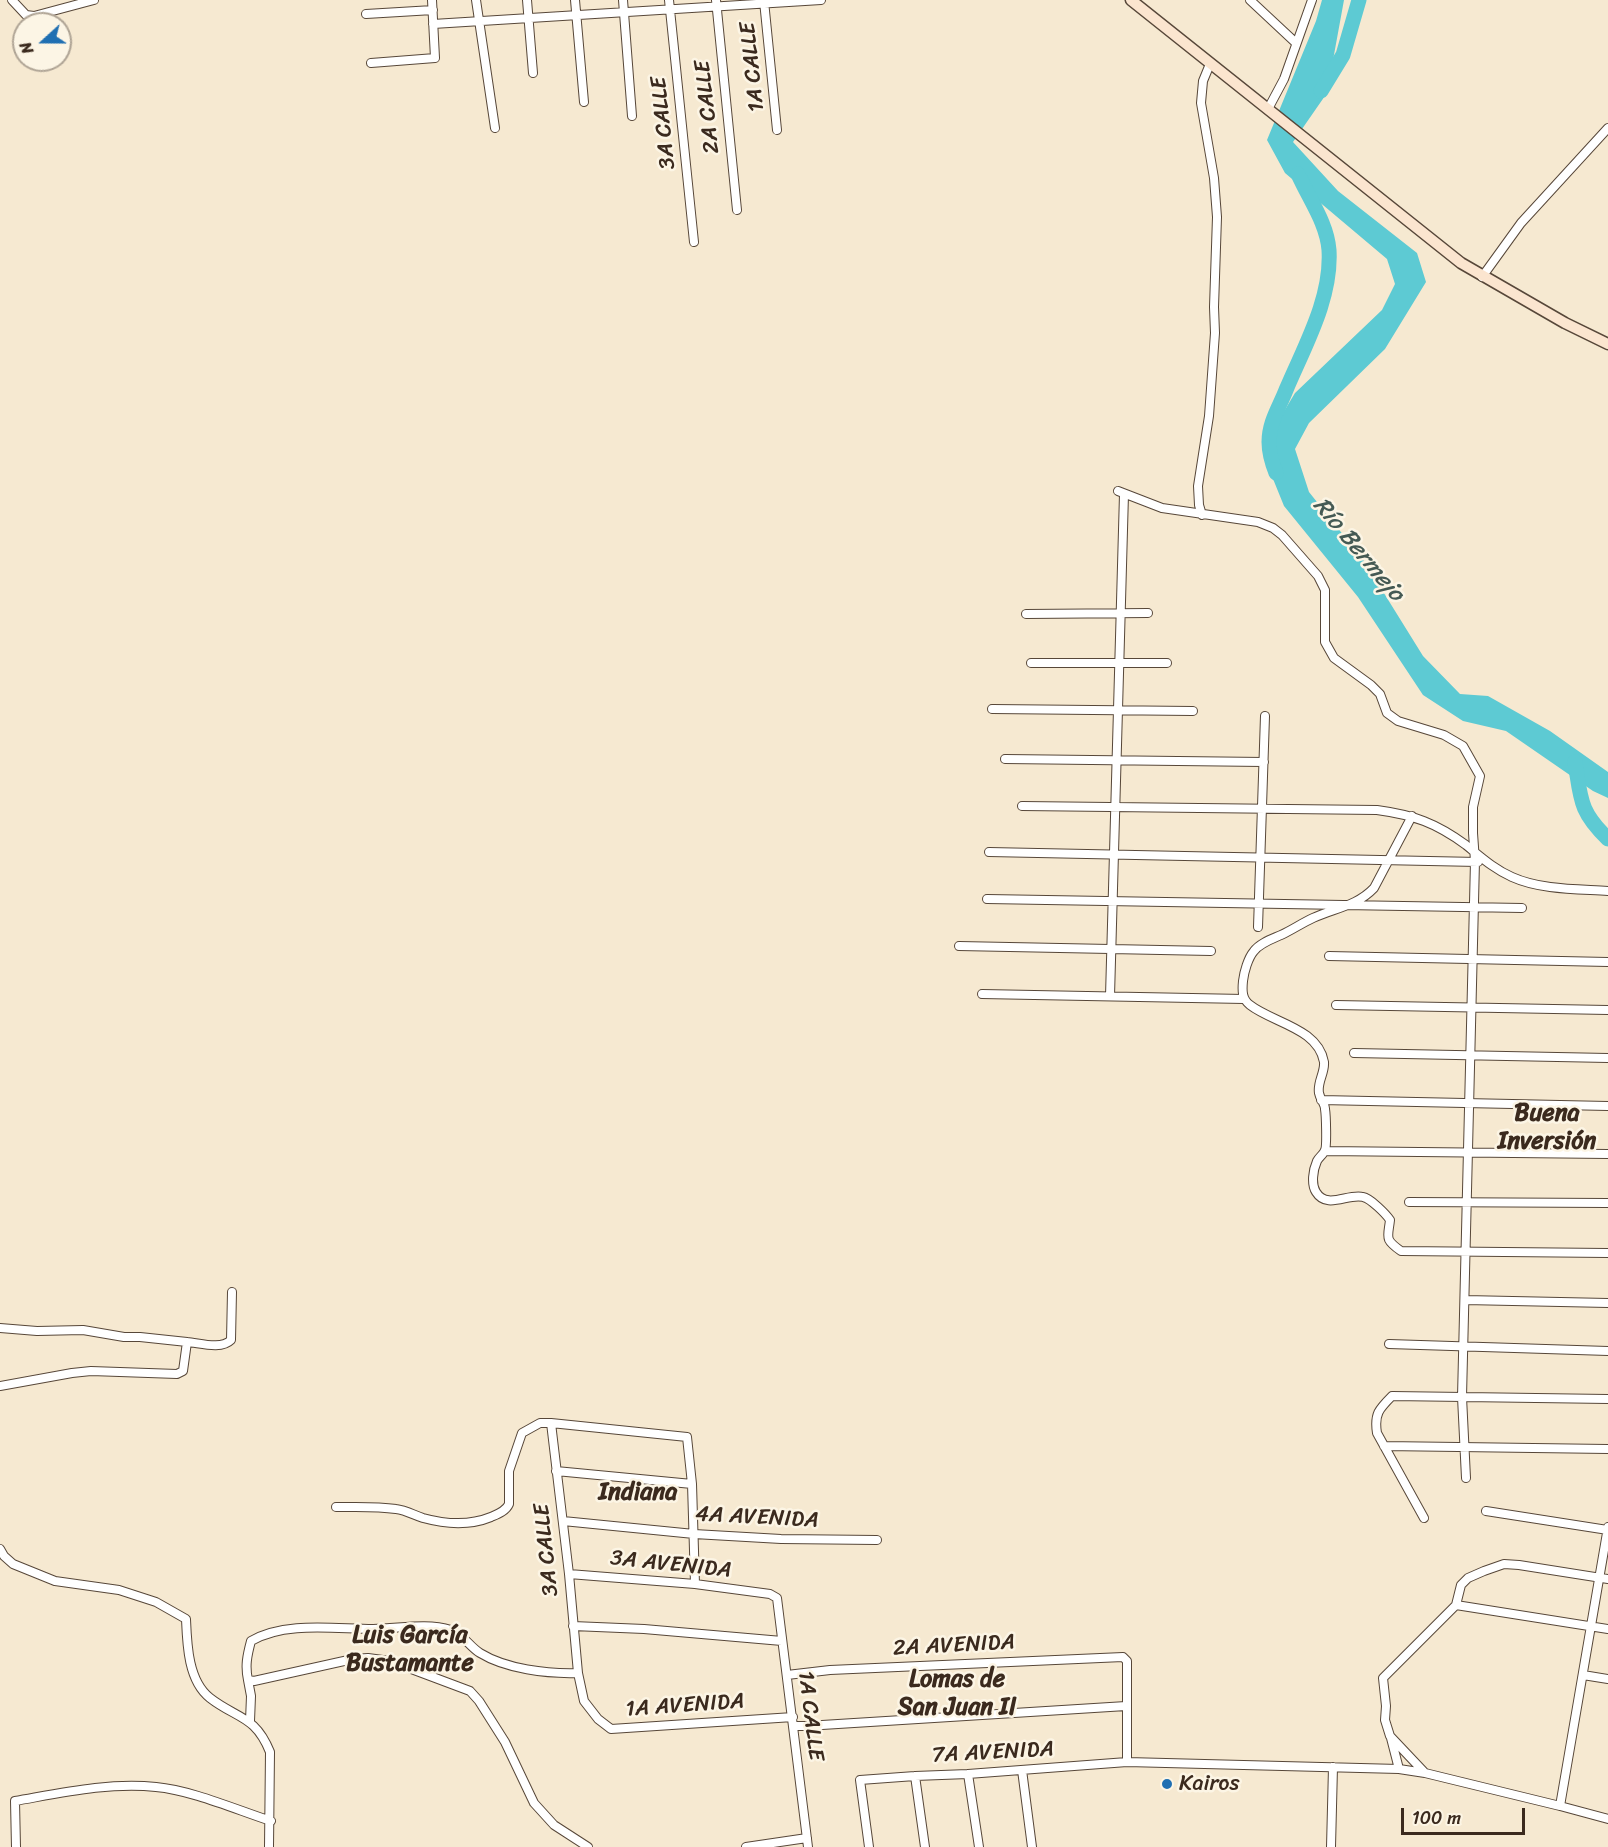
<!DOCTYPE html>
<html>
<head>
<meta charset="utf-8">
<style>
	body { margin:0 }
	#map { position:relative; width:1608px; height:1847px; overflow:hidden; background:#f6e9d1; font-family:Sriracha,sans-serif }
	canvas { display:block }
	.north { position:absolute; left:12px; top:12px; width:60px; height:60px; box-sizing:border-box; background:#fcf5e5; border:2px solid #afa495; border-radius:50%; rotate:249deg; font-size:16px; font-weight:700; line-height:24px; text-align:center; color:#3b2a1e }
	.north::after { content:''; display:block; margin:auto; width:21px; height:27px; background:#1f6fb2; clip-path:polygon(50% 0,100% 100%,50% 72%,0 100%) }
	.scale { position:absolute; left:1401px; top:1808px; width:124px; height:27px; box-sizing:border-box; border:3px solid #3b2a1e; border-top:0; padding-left:8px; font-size:18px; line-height:21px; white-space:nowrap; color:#3b2a1e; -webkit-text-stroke:4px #fcf5e5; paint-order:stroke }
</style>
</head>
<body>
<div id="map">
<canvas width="1608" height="1847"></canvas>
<div class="north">N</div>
<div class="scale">100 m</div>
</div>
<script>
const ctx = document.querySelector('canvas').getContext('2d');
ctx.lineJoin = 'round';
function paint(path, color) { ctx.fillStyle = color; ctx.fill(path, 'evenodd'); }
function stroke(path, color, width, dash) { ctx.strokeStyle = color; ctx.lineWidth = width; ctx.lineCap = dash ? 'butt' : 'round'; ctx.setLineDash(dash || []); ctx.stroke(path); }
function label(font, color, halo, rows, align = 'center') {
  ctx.font = font + ' Sriracha,sans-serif'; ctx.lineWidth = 5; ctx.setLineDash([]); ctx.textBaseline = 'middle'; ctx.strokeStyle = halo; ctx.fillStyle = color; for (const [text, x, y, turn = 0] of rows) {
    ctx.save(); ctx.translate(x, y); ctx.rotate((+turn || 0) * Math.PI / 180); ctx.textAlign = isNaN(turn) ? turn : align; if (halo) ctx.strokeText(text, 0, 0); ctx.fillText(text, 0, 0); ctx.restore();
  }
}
const water = new Path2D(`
	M1322 0H1344L1327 93 1293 142 1338 191 1417 253 1426 282 1385 349 1309 423 1295 449 1309 492 1364 561 1423 656 1460 694 1488 696 1550 731 1608 772V798L1593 791 1506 731 1463 721 1423 695 1358 597 1284 506 1269 469 1274 428 1295 393 1382 310 1395 284 1387 259 1285 173 1267 140 1316 21Z`);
const river = new Path2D(`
	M1321 91 1343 55 1359 0
	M1276 473C1272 463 1269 453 1269 442 1269 422 1279 408 1286 390 1304 347 1332 299 1329 250 1327 223 1309 199 1298 174
	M1575 762C1581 799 1579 811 1608 839`);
const minor = new Path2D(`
	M12 0 26 15 34 16 94 0
	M476 0 495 128
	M527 0 533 73
	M575 0 584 102
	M623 0 632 116
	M669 0 694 242
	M716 0 737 210
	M1250 0 1296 43
	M764 1 777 130
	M366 14 433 10
	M433 24 821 0
	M371 63 435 58 432 0
	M1268 109 1284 79 1312 0
	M1482 277 1521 223 1608 128
	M1118 491 1162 508 1258 522 1273 528 1282 535 1318 576 1325 590V642L1334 658 1371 685 1380 694 1387 713 1398 721 1444 735 1463 746 1480 776 1473 807V833L1475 861 1462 1397 1466 1478
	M1202 515 1199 505 1198 486 1209 416 1215 333 1214 307 1217 217 1214 178 1201 103 1203 81 1210 64
	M1026 614 1148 613
	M1031 663H1167
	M992 709 1193 711
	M1005 759 1264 762
	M1022 806 1377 810C1414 815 1436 823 1466 845 1481 857 1494 869 1512 877 1541 890 1577 889 1608 891
	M1412 816 1374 888C1357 906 1335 908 1313 918 1302 923 1292 930 1281 935 1272 939 1260 943 1254 951 1248 958 1244 972 1243 981 1242 991 1242 999 1250 1005 1273 1023 1318 1028 1324 1062 1325 1073 1317 1082 1319 1093 1320 1099 1325 1104 1325 1109 1326 1115 1327 1146 1325 1150 1324 1154 1319 1157 1317 1161 1313 1170 1311 1184 1316 1192 1327 1210 1348 1193 1363 1197 1370 1198 1386 1214 1390 1220 1388 1238 1384 1239 1401 1251L1608 1253
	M989 852 1478 862
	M987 899 1522 908
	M1258 927 1265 716
	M959 946 1211 951
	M1329 956 1608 962
	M982 994 1244 999
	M1110 996 1124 494
	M1336 1005 1608 1010
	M1354 1053 1608 1058
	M1321 1100 1608 1106
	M1325 1151 1608 1154
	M1409 1202 1608 1203
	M1465 1300 1608 1303
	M0 1328 37 1331 83 1330 124 1337H140L187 1342
	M1389 1344 1608 1351
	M0 1386 72 1373 91 1371 177 1374 183 1371 187 1342C200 1343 221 1350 231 1340L232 1292
	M551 1423 569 1574 578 1673 584 1701 598 1719 611 1729 793 1717
	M1384 1446 1608 1449
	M556 1471 692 1484
	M336 1507C356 1507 376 1506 396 1509 405 1510 414 1515 423 1518 445 1524 469 1526 491 1517 498 1514 506 1511 509 1504V1471L522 1433 540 1423H551L687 1437 692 1484 695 1584
	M1486 1511 1608 1530
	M1424 1518 1377 1433C1374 1414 1379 1409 1392 1396L1608 1399
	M563 1521 694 1534 781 1539 877 1540
	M0 1549 4 1556 13 1564 55 1581 119 1590 156 1602 186 1619C187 1644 188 1681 210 1698 237 1719 255 1715 270 1752L269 1847
	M569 1574 695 1584 770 1594 777 1598 808 1847
	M1608 1579 1519 1565 1504 1564 1484 1571 1468 1578 1461 1585 1456 1605 1383 1678 1386 1706 1385 1720 1390 1736 1425 1773 1560 1806 1608 1819
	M1456 1605 1608 1629
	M573 1626 644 1629 782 1641
	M787 1675 830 1670 1123 1657 1127 1661V1762
	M1583 1675 1608 1679
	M248 1680C245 1666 247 1656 251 1641 285 1621 335 1629 373 1629 399 1629 425 1622 451 1630 464 1635 469 1646 480 1653 506 1669 547 1674 578 1673
	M250 1721 251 1696 248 1680 254 1681 353 1659 368 1658 390 1661 470 1691 479 1701 505 1742 534 1803 554 1825 588 1847
	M794 1726H806L1126 1706
	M1391 1738 1399 1769
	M1022 1770 1032 1847
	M968 1774 979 1847
	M915 1776 925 1847
	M1560 1806 1608 1527
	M16 1847 15 1801C61 1793 109 1782 156 1787 191 1790 237 1810 271 1821
	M746 1847 807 1838
	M869 1847 860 1780 915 1776 968 1774 1127 1762 1399 1769 1425 1773
	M1331 1847 1333 1767`);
const secondary = new Path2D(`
	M1131 0 1461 263 1565 323 1608 344`);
const markers = [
	[1167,1784,6,"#1f6fb2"]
];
const streetNames = [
	["1A CALLE",753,67,-96],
	["2A CALLE",708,107,-96],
	["3A CALLE",664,123,-96],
	["4A AVENIDA",757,1518,3],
	["3A CALLE",547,1550,-96],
	["3A AVENIDA",671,1565,6],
	["2A AVENIDA",954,1646,-3],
	["1A AVENIDA",685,1706,-4],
	["1A CALLE",810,1716,83],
	["7A AVENIDA",993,1753,-3]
];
const poiNames = [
	["Kairos",1179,1784]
];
const waterNames = [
	["Río Bermejo",1358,550,50]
];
const neighbourhoodNames = [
	["Buena",1547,1114],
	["Inversión",1547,1142],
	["Indiana",638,1493],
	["Luis García",410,1636],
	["Bustamante",410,1664],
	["Lomas de",957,1680],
	["San Juan II",957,1708]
];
paint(water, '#5dcad3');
stroke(river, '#5dcad3', 15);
stroke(minor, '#574739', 10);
stroke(secondary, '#574739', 13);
stroke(minor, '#fff', 8);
stroke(secondary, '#fbe5cf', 10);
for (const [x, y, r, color] of markers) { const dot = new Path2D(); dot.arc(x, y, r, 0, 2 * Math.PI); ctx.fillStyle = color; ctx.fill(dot); stroke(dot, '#fcf5e5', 2); }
label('22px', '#3b2a1e', '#fcf5e5', streetNames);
label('22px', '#3b2a1e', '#fcf5e5', poiNames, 'left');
label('italic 24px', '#455a54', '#fcf5e5', waterNames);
label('bold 24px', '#3b2a1e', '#fcf5e5', neighbourhoodNames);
</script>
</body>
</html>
